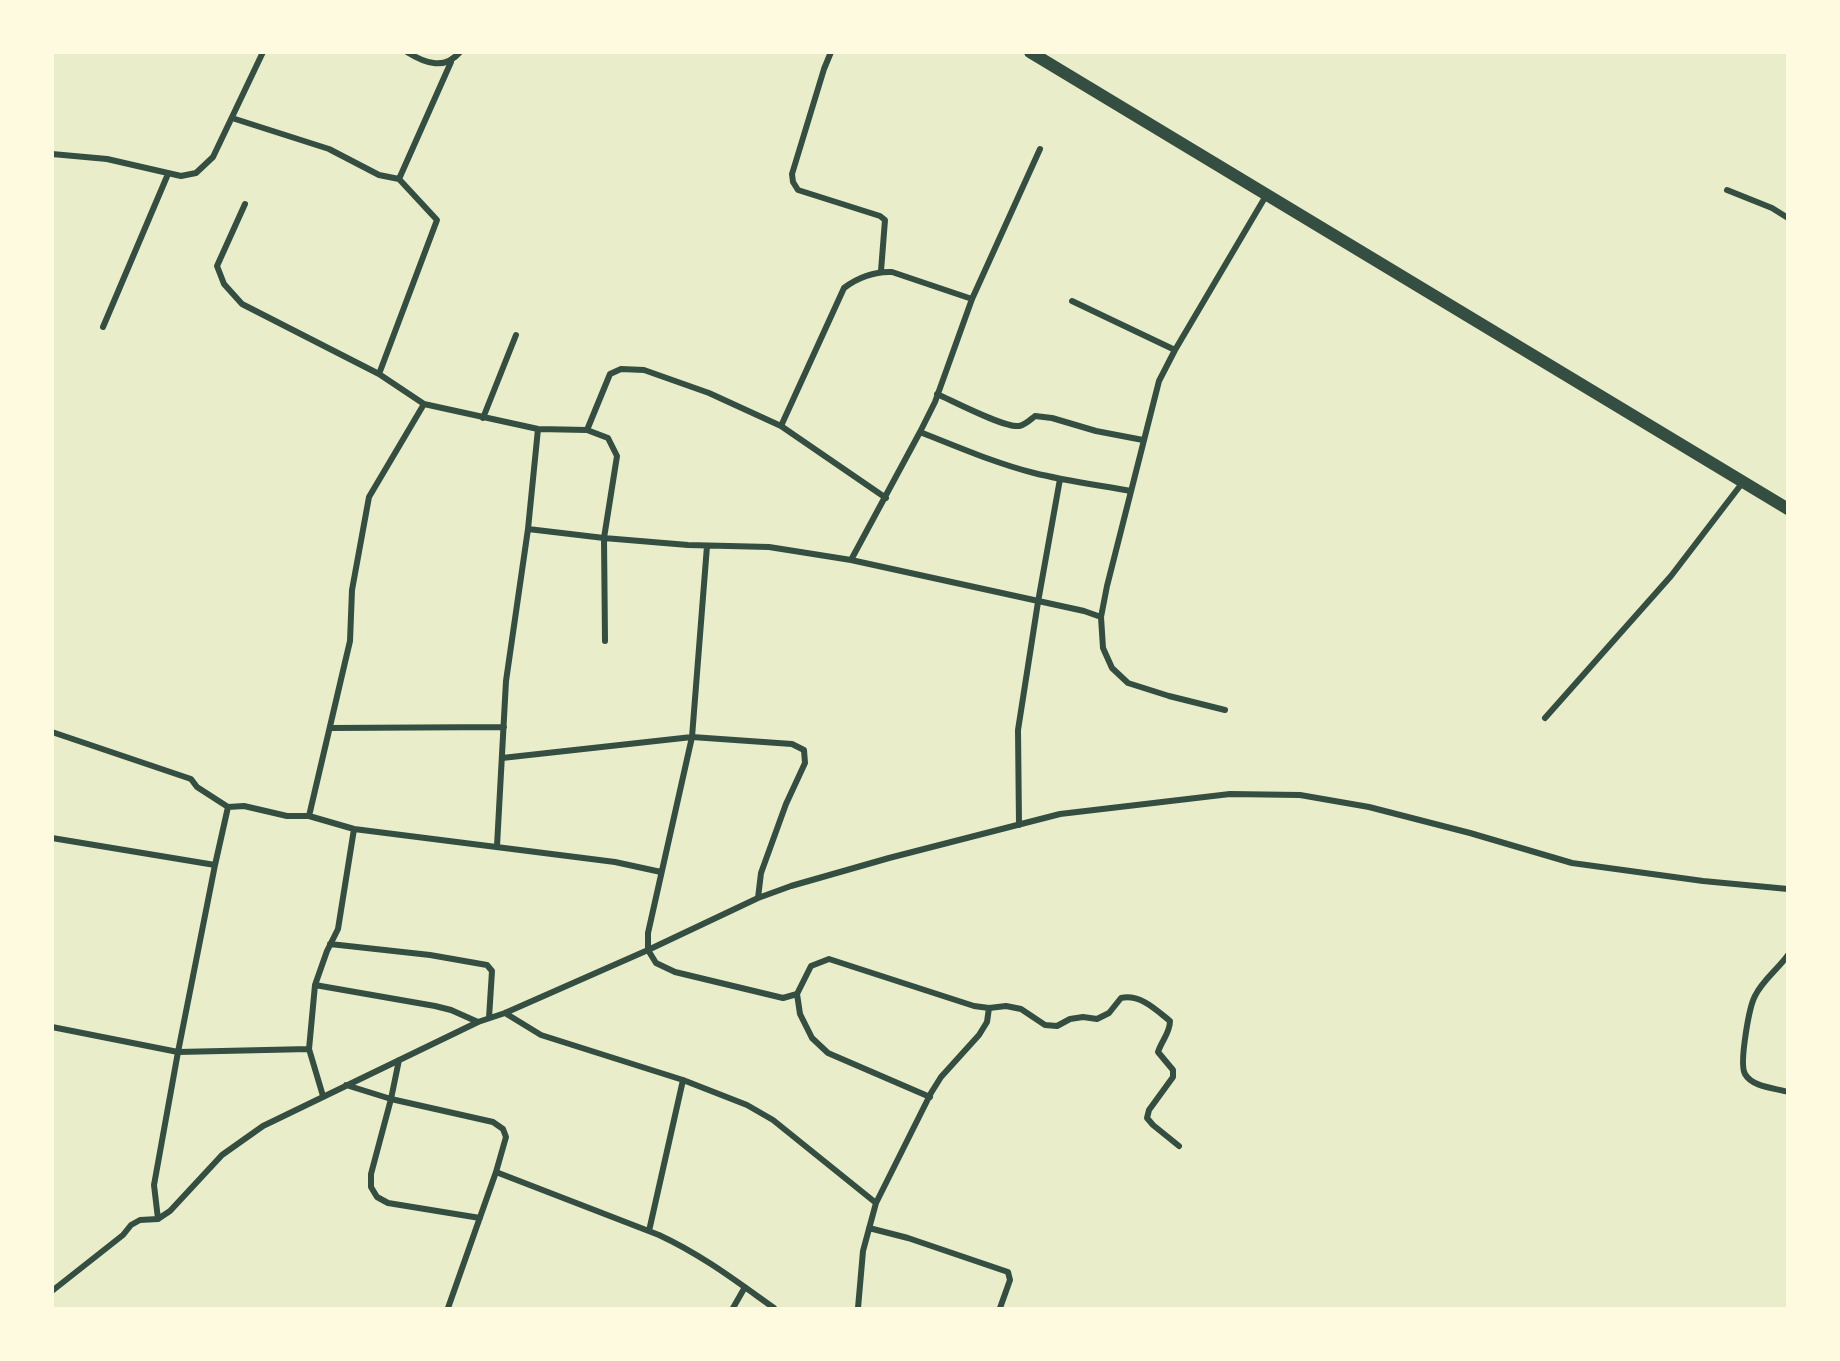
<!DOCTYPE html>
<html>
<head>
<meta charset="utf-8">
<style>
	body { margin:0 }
	#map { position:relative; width:1840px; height:1361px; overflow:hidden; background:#e9edc9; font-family:"PT Sans",sans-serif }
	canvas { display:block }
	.frame { position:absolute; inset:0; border:54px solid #fefae0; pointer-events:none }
</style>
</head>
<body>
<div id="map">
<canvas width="1840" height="1361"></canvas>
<div class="frame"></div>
</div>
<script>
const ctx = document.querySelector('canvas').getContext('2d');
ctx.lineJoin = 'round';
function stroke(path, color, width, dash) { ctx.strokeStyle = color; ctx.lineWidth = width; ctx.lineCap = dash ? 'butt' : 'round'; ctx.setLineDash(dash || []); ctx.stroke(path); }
const minor = new Path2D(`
	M407 52C426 64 445 70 460 52
	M831 52 824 69 792 174 793 182 798 190 880 216 885 220 881 271
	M232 118 329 149 379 175 399 179 437 220 379 374
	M52 154 107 159 181 176 196 173 213 157 263 52
	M399 179 451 62
	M1727 190 1772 208 1788 218
	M245 204 217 266 224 284 242 304 379 374 424 404 538 429 587 430 608 438 617 456 604 538 605 641
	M1072 301 1175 350
	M103 327 168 174
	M937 394C953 401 1004 428 1019 426 1025 425 1030 420 1035 416L1052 418 1096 431 1143 440
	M483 418 516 335
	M781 426 844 288C857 278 875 271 892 272L972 299
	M587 430 610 374 621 369 644 370 709 393 781 426 886 498
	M920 432C958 447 995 463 1034 473 1066 481 1098 485 1131 491
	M528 529 604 538 688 545 769 547 851 560 1084 611 1101 617
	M707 546 692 737 648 933V950L656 963 675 972 783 998 797 994 811 966 829 959 974 1006 989 1008 1006 1006 1021 1009 1045 1025 1057 1026 1070 1019 1083 1017 1097 1019 1109 1013 1121 998C1140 994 1155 1009 1170 1021 1170 1033 1162 1040 1158 1052L1173 1070V1077L1149 1110 1147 1118 1153 1125 1179 1146
	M851 560 920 432 935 402 972 299 1040 149
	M1225 710 1169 696 1128 683 1112 668 1103 648 1101 617 1107 586 1159 381 1175 350 1267 194
	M1545 718 1671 576 1743 482
	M330 728 504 727
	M52 732 191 779 197 787 228 807 244 806 287 816H309L354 829 615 862 661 872
	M502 758 692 737 792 744 804 750 805 763 786 804 761 873 758 898
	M309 816 350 641 352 590 369 497 424 404
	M1019 825 1018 730 1038 602 1060 479
	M52 838 215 865
	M497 846 506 681 528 529 538 429
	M330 944 430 955 487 965 492 971 489 1018
	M1788 955C1778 969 1762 981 1755 996 1749 1007 1739 1064 1745 1074 1752 1087 1775 1088 1788 1092
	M315 985 435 1006 451 1010 478 1022
	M797 994 800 1014 812 1038 828 1053 930 1097
	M505 1013 541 1035 683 1080 747 1105 773 1120 876 1203
	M52 1027 178 1052 309 1049
	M399 1060 391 1099 371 1174V1187L377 1197 388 1203 480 1218
	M346 1085 391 1099 493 1122 503 1129 506 1137 496 1172 448 1308
	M323 1096 309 1049 315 985 327 951 338 929 354 829
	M496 1172 659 1235C702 1255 736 1281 774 1308
	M158 1219 154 1185 178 1052 215 865 228 807
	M869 1228 908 1238 1008 1272 1010 1280 1000 1308
	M649 1231 683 1080
	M52 1291 123 1235 131 1225 140 1220 158 1219 170 1211 222 1155 263 1126 478 1022 505 1013 648 950 758 898 791 886 889 858 1060 814 1230 794 1300 795 1369 807 1470 833 1572 863 1703 881 1788 889
	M733 1308 745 1287
	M858 1308 863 1251 876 1203 931 1093 941 1077 979 1035 987 1022 989 1008`);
const secondary = new Path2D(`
	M1030 52 1788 509`);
stroke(minor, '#344e41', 6);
stroke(secondary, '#344e41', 12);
</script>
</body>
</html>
